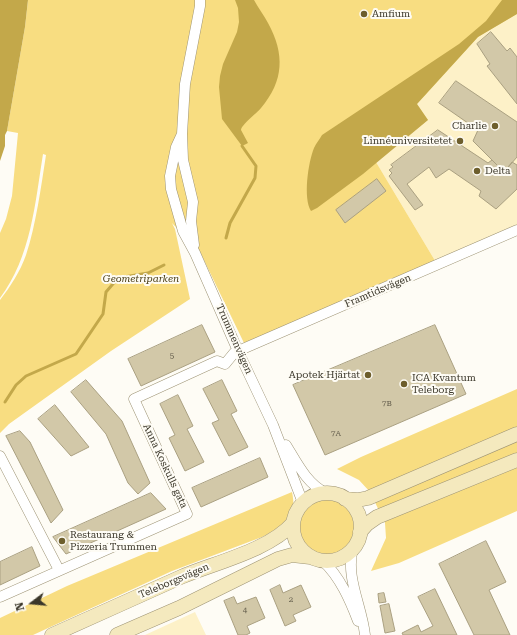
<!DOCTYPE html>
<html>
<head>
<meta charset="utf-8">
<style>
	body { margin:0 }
	#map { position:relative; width:517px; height:635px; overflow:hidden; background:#fefcf5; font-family:"Roboto Serif",serif }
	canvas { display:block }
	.north { position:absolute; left:12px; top:583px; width:40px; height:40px; -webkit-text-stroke:3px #fefcf5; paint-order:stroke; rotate:254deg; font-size:11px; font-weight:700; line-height:16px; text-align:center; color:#3b372a }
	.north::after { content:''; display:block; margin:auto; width:14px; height:18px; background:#3b372a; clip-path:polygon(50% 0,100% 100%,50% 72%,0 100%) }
</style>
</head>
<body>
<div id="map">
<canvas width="517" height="635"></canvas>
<div class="north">N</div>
</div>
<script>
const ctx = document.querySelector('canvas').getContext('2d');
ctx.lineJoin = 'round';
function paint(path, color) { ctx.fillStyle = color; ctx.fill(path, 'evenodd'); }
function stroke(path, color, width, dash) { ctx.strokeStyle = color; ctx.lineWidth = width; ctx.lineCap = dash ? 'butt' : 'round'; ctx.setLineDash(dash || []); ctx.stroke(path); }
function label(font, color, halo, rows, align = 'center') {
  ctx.font = font + ' "Roboto Serif",serif'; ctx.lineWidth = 4; ctx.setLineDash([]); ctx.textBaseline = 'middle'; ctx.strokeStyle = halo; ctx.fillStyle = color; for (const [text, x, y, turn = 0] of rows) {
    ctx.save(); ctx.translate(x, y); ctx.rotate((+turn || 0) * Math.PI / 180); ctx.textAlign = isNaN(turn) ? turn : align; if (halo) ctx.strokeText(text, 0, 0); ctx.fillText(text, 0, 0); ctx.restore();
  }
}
const built = new Path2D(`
	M517 14V230L437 264 376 162 428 120 417 104 478 37Z
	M195 612 206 635H145Z`);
const green = new Path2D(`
	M28 0H517V14L478 37 417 104 428 120 376 162 437 264 244 343 201 254 172 223 175 229 190 299 111 351 9 424 0 433V300C10 287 20 272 26 255 36 225 41 187 46 155L43 154C35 204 31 257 0 298V233L6 219 12 196 18 133 7 131 25 27Z
	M517 389V511L399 563 371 571 386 538 385 523 370 492 359 480 337 469 361 457Z
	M292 492C293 497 294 504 293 509 288 523 274 531 262 537L172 571 33 635H0V618L67 586Z
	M298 527a28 28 0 1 1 56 0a28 28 0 1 1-56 0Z`);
const water = new Path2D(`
	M0 0H28L25 27 7 131 5 135V146L0 161Z
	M235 0H254C258 8 264 15 268 23 285 54 284 81 261 108 256 114 242 124 241 130L248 143 242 146 222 119 219 87 220 76 223 64 237 32 239 22 238 8Z
	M502 0H517V14L478 37 417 104 428 120 363 174 317 208 311 211C303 198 308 163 314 148 316 143 320 139 322 135L459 44 486 21Z`);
const stream = new Path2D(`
	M226 238 230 223 255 178 256 166 242 146
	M5 402 16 385 26 376 76 354 103 314 106 292 118 278 148 273 164 265`);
const building = new Path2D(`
	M491 32 507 51 510 48 517 57V104L487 66 490 64 477 44Z
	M456 81 517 122V157L504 172 473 141 478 130 439 103Z
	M438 130 488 163 492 160 504 172 512 162 517 165V189L496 209 479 196 481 191 449 169 436 178 429 167 407 184 423 205 415 210 389 176 392 173 389 170 393 167 391 165Z
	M377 179 386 191 345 223 336 210Z
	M202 325 215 352 141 386 128 359Z
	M435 325 466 394 325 455 293 385Z
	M86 380 122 421 150 483 138 494 128 483 106 434 71 392Z
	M222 380 237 411 231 414 248 447 229 456 212 423 219 420 203 389Z
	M178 395 193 426 187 429 204 462 185 471 169 438 175 435 160 404Z
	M55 405 89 447 71 456 38 419Z
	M20 431 30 442 63 510 51 523 6 436Z
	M260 458 268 477 201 507 192 488Z
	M151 493 166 509 66 554 53 537Z
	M486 541 506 582 489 590 510 635H474L439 564Z
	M32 547 40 566 0 585V562Z
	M280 585 283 593 301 585 311 607 293 615 296 621 285 626 270 590Z
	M435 589 457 635H403L402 633 418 625 421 632 433 626 418 597Z
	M384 593 386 602 379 603 378 594Z
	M234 597 237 604 256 597 265 618 247 626 250 633 246 635H238L224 601Z
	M389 604 395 631 385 633 380 606Z`);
const minor = new Path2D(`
	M182 134 176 147 170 176 171 189 183 231 195 253 238 351 273 425 303 503
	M194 245 191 221 193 202 183 160 182 134 185 84 200 6V0
	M286 445C297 463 307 484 326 493
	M0 456 59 570
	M353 548C345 577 362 606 365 635
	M323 561C340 577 350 600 358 621
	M0 597 187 514 134 399 217 361 225 364 234 353 238 351 517 230`);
const secondary = new Path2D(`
	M293 527a34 34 0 1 1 68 0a34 34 0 1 1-68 0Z
	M345 499 358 500 368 498 517 434
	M360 532 367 524 377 517 517 460
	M52 635C95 616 138 596 181 577 214 563 270 550 293 523
	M117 635 179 608 278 559 292 555 310 557`);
const markers = [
	[364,14,4,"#6d5e2c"],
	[495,126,4,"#6d5e2c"],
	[460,141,4,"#6d5e2c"],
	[477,171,4,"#6d5e2c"],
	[368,375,4,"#6d5e2c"],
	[404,384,4,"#6d5e2c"],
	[62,541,4,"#6d5e2c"]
];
const numberNames = [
	["5",172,356],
	["7B",387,404],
	["7A",336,434],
	["2",291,600],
	["4",245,611]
];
const poiNames = [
	["Amfium",372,14],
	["Charlie",487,126,"right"],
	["Linnéuniversitetet",452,141,"right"],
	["Delta",485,171],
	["Apotek Hjärtat",360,375,"right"],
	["ICA Kvantum",412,378],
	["Teleborg",412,390],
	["Restaurang &",70,535],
	["Pizzeria Trummen",70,547]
];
const parkNames = [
	["Geometriparken",141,279]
];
const streetNames = [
	["Framtidsvägen",378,291,-23],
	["Trummenvägen",234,339,66],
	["Anna Koskulls gata",165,466,65],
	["Teleborgsvägen",174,581,-23]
];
paint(built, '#fdf1c8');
paint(green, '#f8dd81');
paint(water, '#c3a84a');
stroke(stream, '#c3a84a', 3);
paint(building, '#d2c8a8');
stroke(building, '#aaa081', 1);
stroke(minor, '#9d9374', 11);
stroke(secondary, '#9d9374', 15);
stroke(minor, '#fff', 10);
stroke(secondary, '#f4e9be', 14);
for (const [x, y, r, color] of markers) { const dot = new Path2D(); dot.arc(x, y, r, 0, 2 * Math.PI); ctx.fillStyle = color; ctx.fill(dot); stroke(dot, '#fefcf5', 1.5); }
label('8px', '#615b4a', null, numberNames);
label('10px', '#3b372a', '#fefcf5', poiNames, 'left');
label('italic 10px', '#4c4018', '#fefcf5', parkNames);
label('10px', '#3b372a', '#fefcf5', streetNames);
</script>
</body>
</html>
